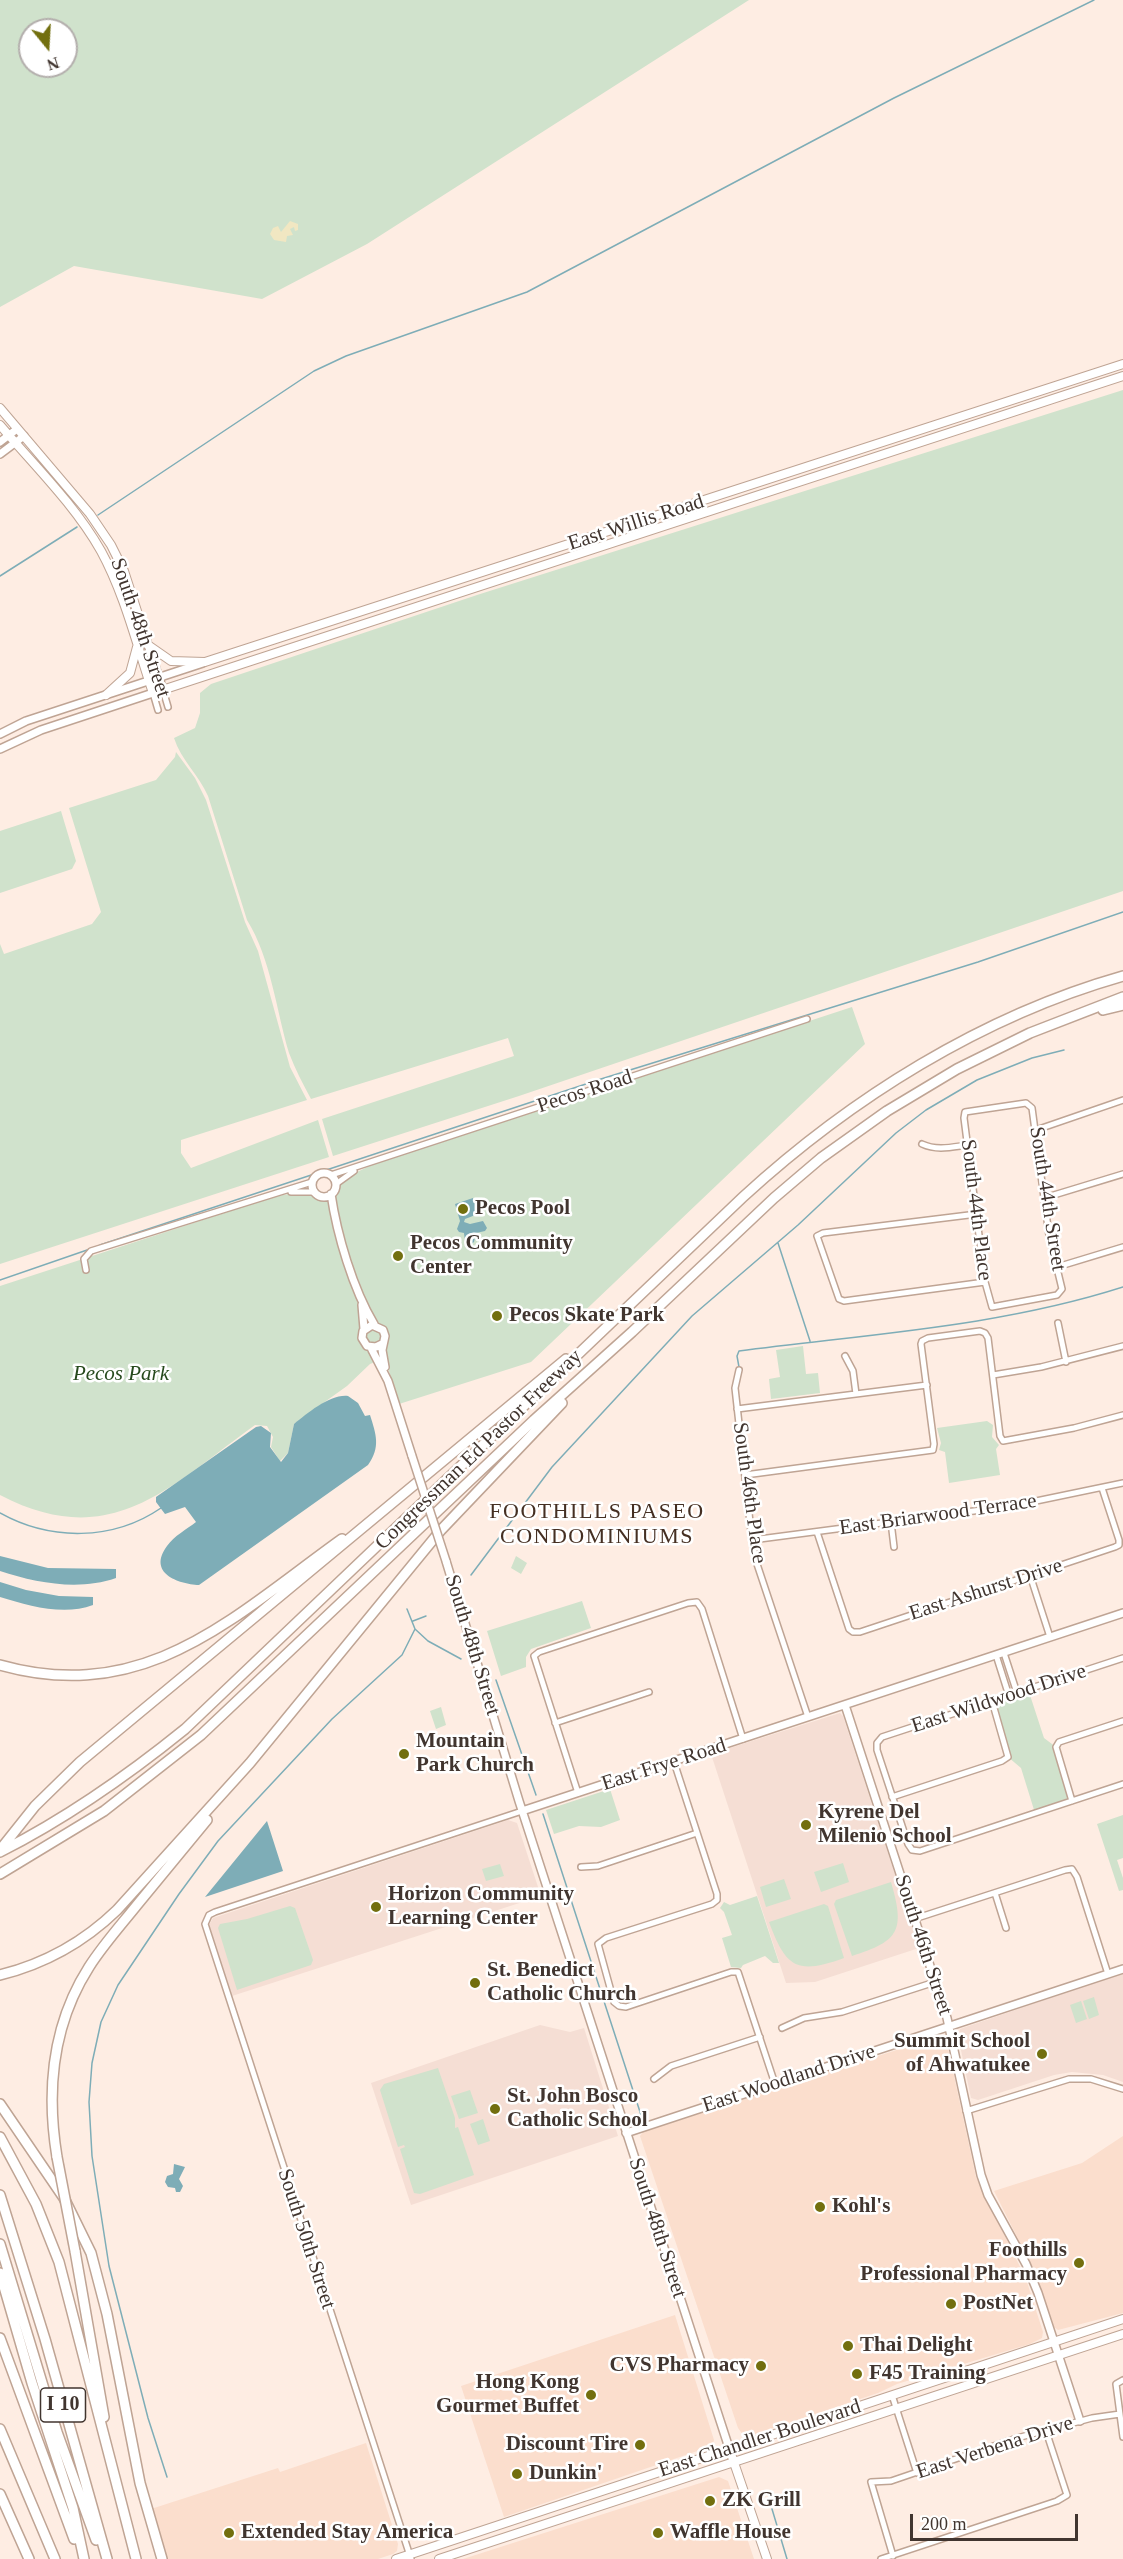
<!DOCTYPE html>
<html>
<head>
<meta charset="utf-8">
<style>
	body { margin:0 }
	#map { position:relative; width:1123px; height:2559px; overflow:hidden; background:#feede3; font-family:"Times New Roman",serif }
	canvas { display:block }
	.north { position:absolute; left:18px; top:18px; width:60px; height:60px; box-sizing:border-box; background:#fff; border:2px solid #b3aeac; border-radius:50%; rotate:162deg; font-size:16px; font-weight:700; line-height:24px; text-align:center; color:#41352f }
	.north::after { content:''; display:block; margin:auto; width:21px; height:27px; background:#726f0f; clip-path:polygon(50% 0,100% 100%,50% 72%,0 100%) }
	.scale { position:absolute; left:910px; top:2514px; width:168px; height:27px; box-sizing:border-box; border:3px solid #41352f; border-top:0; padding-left:8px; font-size:18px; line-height:21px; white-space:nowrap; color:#41352f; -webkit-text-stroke:4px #fff; paint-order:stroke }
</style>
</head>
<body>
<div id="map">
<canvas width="1123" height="2559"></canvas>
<div class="north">N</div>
<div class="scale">200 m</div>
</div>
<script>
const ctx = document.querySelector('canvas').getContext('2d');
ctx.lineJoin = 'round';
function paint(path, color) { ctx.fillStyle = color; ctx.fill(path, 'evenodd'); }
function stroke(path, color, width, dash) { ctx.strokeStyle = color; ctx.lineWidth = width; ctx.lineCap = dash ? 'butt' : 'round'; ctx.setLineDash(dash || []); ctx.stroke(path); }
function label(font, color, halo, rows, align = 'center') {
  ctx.font = font + ' "Times New Roman",serif'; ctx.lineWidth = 5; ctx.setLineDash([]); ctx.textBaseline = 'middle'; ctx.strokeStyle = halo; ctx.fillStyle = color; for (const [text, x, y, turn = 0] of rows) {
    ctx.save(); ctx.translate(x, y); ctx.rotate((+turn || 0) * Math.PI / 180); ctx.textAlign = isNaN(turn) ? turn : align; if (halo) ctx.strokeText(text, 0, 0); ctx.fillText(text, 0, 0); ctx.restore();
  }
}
const built = new Path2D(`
	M943 2035 946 2039 976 2177 1026 2279 1043 2332 1042 2338 1030 2344 897 2384 878 2393 749 2436 743 2435 738 2428 640 2136 643 2132Z
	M1123 2136V2313L1058 2330 1054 2327 1036 2275 994 2191 1082 2163Z
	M675 2315 714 2440 712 2446 504 2517 461 2386Z
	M366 2443 398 2544 397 2551 393 2554 378 2559H165L151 2509 278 2468 280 2472Z
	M719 2477 728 2481 754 2559H463Z`);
const education = new Path2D(`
	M840 1713 843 1716 919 1948 815 1982 786 1983 711 1754Z
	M508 1820 517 1823 541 1896 232 1996 209 1925 213 1918Z
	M1123 1973V2082L1103 2075 1072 2072 1054 2075 978 2100 971 2098 958 2036 960 2029Z
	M540 2025 570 2032 584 2028 618 2136 411 2205 371 2083Z`);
const green = new Path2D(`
	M0 0H749L367 244 262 299 74 266 0 307ZM30 30H66V66H30Z
	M1123 390V891L519 1096 333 1156 322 1119 514 1056 508 1038 311 1099C303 1084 295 1069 289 1053 276 1009 271 959 247 920L208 796C199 775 181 760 174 738L195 728 200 713V693L211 684 477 595Z
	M176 752 195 778 206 800 245 922 258 951 290 1067 307 1100 181 1140V1153L191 1168 318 1120 329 1157 0 1264V944L4 954 92 924 101 912 69 808 156 780 175 757Z
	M61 811 76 861 72 869 0 893V831Z
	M852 1007 865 1044 531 1362 399 1404 385 1358 370 1364 347 1386 294 1424 288 1453 280 1461 271 1447 273 1437 267 1426 255 1425C169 1487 111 1553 0 1495V1286L267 1199C281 1196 304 1188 316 1197L337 1190C345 1170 396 1157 416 1150Z
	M803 1346 806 1374 818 1373 820 1393 771 1399 769 1379 780 1377 776 1350Z
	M987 1421 993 1425 992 1437 999 1445 996 1449 1000 1475 949 1483 945 1452 939 1450 941 1443 937 1428Z
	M516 1556 527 1563 521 1574 511 1568Z
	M582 1601 591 1628 531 1649 526 1657V1667L501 1676 487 1631Z
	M1028 1689 1044 1738 1056 1747 1072 1801 1035 1813 1021 1768 1008 1757 992 1701Z
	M441 1707 446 1725 436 1729 430 1711Z
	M610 1789 620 1820 601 1827 579 1826 554 1834 546 1810Z
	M1123 1815V1858L1117 1860 1123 1878V1890L1119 1891 1097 1824Z
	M843 1863 849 1882 821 1892 814 1872Z
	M500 1864 504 1876 486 1881 482 1869Z
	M784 1879 791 1899 766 1907 760 1887Z
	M891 1882C905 1930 900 1941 852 1956L834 1904 836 1900Z
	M757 1896 779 1963H773L765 1956 743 1965 741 1968 731 1967 722 1938 732 1935 724 1912 720 1908 724 1902 730 1905Z
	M824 1904 828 1906 844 1958C797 1975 786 1968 769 1922Z
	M290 1906 295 1908 313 1960 311 1965 237 1990 218 1928 220 1924 247 1919Z
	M1094 1997 1099 2015 1089 2019 1083 2001Z
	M1081 2001 1087 2019 1076 2023 1070 2005Z
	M438 2068 455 2118V2128L458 2127 474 2175 420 2194 414 2193 400 2149 405 2147 404 2145 398 2147 380 2090 384 2084Z
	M470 2090 478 2113 459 2119 451 2096Z
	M483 2119 490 2141 478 2145 470 2124Z`);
const sand = new Path2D(`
	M290 221 298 224V230L295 231 294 227 290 229 293 235 287 236 286 242 274 240 270 234 273 228 278 226 281 232Z`);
const water = new Path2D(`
	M473 1198 478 1214 465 1219 464 1222 470 1224 483 1221 487 1228 485 1231 476 1233 474 1242 470 1245 465 1242 464 1233 459 1232 457 1229 460 1221 455 1204Z
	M348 1396 358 1403 365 1416 370 1415C376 1434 381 1447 368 1465L199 1585C178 1584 147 1573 167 1546 174 1536 187 1529 196 1522L185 1507 165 1514 156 1502V1497L256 1427 261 1426 271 1433 270 1447 281 1462 288 1453 294 1424C308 1413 330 1394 348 1396Z
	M0 1556 48 1568 116 1569V1578C79 1591 36 1583 0 1571Z
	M0 1582 26 1590 59 1596 93 1597V1605C64 1616 29 1606 0 1597Z
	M267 1821 283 1871 205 1897Z
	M174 2164 185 2167 179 2179 183 2186 180 2192H176L175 2188 168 2187 165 2182 167 2176 173 2174Z`);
const stream = new Path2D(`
	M98 515 314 371 346 356 527 292 894 98 1094 0
	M0 576 77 527
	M778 1243 810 1341
	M100 1245 601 1079 978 962 1123 912
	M0 1280 90 1249
	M739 1367 737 1356 739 1351C868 1334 998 1327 1123 1287
	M0 1513C50 1541 113 1541 161 1508
	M471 1575 552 1467 692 1316 798 1225 896 1133 926 1110 977 1080 1032 1058 1064 1050
	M413 1621 426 1616
	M415 1629 428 1641 461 1659
	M496 1680 536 1795
	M543 1814 642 2118
	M167 2477 148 2418 109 2266 92 2156 89 2102 92 2063 101 2022 118 1985 179 1894 218 1841 332 1719 402 1655 415 1629 407 1609
	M772 2509 787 2559`);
const minor = new Path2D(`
	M163 690 168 707
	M153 693 158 710
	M1026 1103 1032 1108 1049 1235 1062 1289 1057 1295 992 1307 985 1282 964 1118 965 1112Z
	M1036 1130 1123 1100
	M922 1144C937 1151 952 1147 968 1145
	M331 1175 807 1019
	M336 1184 354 1171
	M291 1192H315
	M1044 1198 1123 1174
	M977 1214 823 1233 817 1236 839 1299 844 1301 985 1282
	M1057 1267 1123 1247
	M86 1270 84 1259 91 1251 312 1182
	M1058 1323 1066 1362
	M845 1356 853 1371 856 1394
	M739 1370 735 1388 752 1540 756 1561 808 1717
	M993 1375 1041 1367 1123 1346
	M737 1409 927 1385
	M745 1475 933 1450 934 1444 921 1344 922 1341 928 1338 980 1331 985 1333 988 1338 1000 1436 1003 1441 1074 1428 1123 1415
	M891 1522 894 1547
	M817 1532 849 1629 853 1632H860L1115 1547 1119 1545V1540L1102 1488
	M752 1540 1012 1506 1123 1483
	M1030 1575 1050 1637
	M1004 1653 1017 1693
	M996 1655 1009 1696
	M1123 1658 882 1737 877 1743V1750L908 1844 912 1850 920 1851 1123 1784
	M555 1723 649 1692
	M674 1762 717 1894V1900L712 1904 606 1938 598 1944 614 2002 619 2006 626 2007 731 1972H738L775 2084
	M578 1793 534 1656 539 1652 688 1603 697 1602 702 1609 743 1739
	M892 1797 1002 1761 1008 1757 992 1701
	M1072 1801 1056 1747 1059 1742 1123 1721
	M581 1867 598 1866 697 1833
	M995 1893 1006 1928
	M914 1919 1065 1870 1072 1869 1077 1877 1108 1974
	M782 2028 804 2018 842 2012 935 1982
	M654 2079 671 2066 760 2037
	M966 2111 1069 2079H1091L1123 2089
	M1123 2380 1116 2384 1123 2437
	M892 2395 917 2473
	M893 2556 871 2482 891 2481 1017 2438 1092 2418 1120 2414
	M411 2559 205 1924 209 1915 215 1912 522 1811
	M881 2559 1057 2501 1067 2495 1046 2431`);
const tertiary = new Path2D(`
	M0 442 17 429
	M0 454 24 436
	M148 645 163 690
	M0 734 26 721 203 663
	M0 749 41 730 153 693
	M312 1185a12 12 0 1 1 24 0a12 12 0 1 1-24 0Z
	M331 1194C337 1235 353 1289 374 1324
	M362 1305 364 1329
	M382 1344 376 1347 367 1346 362 1338 363 1331 372 1325 383 1330 385 1336 382 1350 385 1367
	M371 1348 388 1381 412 1456
	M446 1561 519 1801 729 2448
	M845 1705 947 2018 981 2175 988 2195 1026 2264 1038 2293 1080 2421
	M522 1811 1123 1613
	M626 2133 1123 1969`);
const secondary = new Path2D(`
	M0 408 90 514 111 545 124 571 148 645 171 661 205 662 1123 364
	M0 425C34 465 75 505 101 551 125 595 137 646 153 693L1123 376
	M106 695 130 673 137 647
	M729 2448 767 2559
	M396 2559 1123 2319
	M439 2559 1123 2334`);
const motorway = new Path2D(`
	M1103 1010 1123 1005
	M0 1665C146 1706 233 1617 342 1539
	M0 1850 35 1806 80 1762 566 1359
	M0 1852C67 1818 127 1776 185 1729L743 1197C851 1098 982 1016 1123 976
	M0 1874 104 1811 201 1735 534 1420 632 1332 774 1198 821 1158 887 1111 957 1069 1030 1033 1123 997
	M0 1975C44 1964 84 1942 117 1910L250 1763 441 1530 562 1403
	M0 2104 64 2198 91 2253 107 2314 140 2483 162 2559
	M0 2137 36 2204 59 2262 136 2559
	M57 2157C46 2090 52 2025 89 1967 103 1945 121 1925 137 1905 160 1877 184 1848 207 1820
	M0 2195 45 2339 107 2559
	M0 2244 57 2432 96 2540
	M75 2251 104 2417
	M0 2273 32 2383 73 2508 84 2559
	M0 2338 74 2539
	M0 2429 55 2559
	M0 2494 29 2559`);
const tertiaryBridge = new Path2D(`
	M412 1456 446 1561`);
const motorwayBridge = new Path2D(`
	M57 2157 75 2251`);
const markers = [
	[463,1209,6,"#726f0f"],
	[398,1256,6,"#726f0f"],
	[497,1316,6,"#726f0f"],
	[404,1754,6,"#726f0f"],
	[806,1825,6,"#726f0f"],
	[376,1907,6,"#726f0f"],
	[475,1983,6,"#726f0f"],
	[1042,2054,6,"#726f0f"],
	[495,2109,6,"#726f0f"],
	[820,2207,6,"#726f0f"],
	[1079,2263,6,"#726f0f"],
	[951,2304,6,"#726f0f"],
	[848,2346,6,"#726f0f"],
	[761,2366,6,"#726f0f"],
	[857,2374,6,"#726f0f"],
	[591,2395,6,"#726f0f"],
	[640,2445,6,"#726f0f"],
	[517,2474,6,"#726f0f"],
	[710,2501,6,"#726f0f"],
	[229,2533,6,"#726f0f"],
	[658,2533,6,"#726f0f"]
];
const shields = [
	[63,2405,45]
];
const shieldNames = [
	["I 10",63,2405]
];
const streetNames = [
	["East Willis Road",636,523,-18],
	["South 48th Street",140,628,71],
	["Pecos Road",585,1092,-18],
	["South 44th Street",1047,1199,81],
	["South 44th Place",976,1210,83],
	["Congressman Ed Pastor Freeway",479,1450,-44],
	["South 46th Place",749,1493,82],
	["East Briarwood Terrace",938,1515,-8],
	["East Ashurst Drive",986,1590,-18],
	["South 48th Street",472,1645,73],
	["East Wildwood Drive",999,1699,-18],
	["East Frye Road",664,1765,-18],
	["South 46th Street",923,1945,72],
	["East Woodland Drive",789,2079,-18],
	["South 48th Street",657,2228,72],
	["South 50th Street",306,2239,72],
	["East Chandler Boulevard",760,2439,-18],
	["East Verbena Drive",995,2448,-18]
];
const poiNames = [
	["Pecos Pool",475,1209],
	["Pecos Community",410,1244],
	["Center",410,1268],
	["Pecos Skate Park",509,1316],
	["Mountain",416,1742],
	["Park Church",416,1766],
	["Kyrene Del",818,1813],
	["Milenio School",818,1837],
	["Horizon Community",388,1895],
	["Learning Center",388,1919],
	["St. Benedict",487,1971],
	["Catholic Church",487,1995],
	["Summit School",1030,2042,"right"],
	["of Ahwatukee",1030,2066,"right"],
	["St. John Bosco",507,2097],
	["Catholic School",507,2121],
	["Kohl's",832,2207],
	["Foothills",1067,2251,"right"],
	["Professional Pharmacy",1067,2275,"right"],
	["PostNet",963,2304],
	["Thai Delight",860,2346],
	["CVS Pharmacy",749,2366,"right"],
	["F45 Training",869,2374],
	["Hong Kong",579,2383,"right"],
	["Gourmet Buffet",579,2407,"right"],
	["Discount Tire",628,2445,"right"],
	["Dunkin'",529,2474],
	["ZK Grill",722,2501],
	["Extended Stay America",241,2533],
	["Waffle House",670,2533]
];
const parkNames = [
	["Pecos Park",121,1374]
];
const neighbourhoodNames = [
	["FOOTHILLS PASEO",597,1512],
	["CONDOMINIUMS",597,1537]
];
paint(built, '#fbdecd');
paint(education, '#f5ded4');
paint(green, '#d0e2cc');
paint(sand, '#f1e7c2');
paint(water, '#7eadb7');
stroke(stream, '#7eadb7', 1.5);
stroke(minor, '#bfa494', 8);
stroke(tertiary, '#bfa494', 10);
stroke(secondary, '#bfa494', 10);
stroke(motorway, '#bfa494', 12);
stroke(minor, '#fff', 5);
stroke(tertiary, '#fff', 7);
stroke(secondary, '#fff', 8);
stroke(motorway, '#fff', 9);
stroke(tertiaryBridge, '#bfa494', 10, []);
stroke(motorwayBridge, '#bfa494', 12, []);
stroke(tertiaryBridge, '#fff', 7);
stroke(motorwayBridge, '#fff', 9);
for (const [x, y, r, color] of markers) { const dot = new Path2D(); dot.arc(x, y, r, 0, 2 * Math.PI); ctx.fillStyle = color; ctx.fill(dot); stroke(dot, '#fff', 2); }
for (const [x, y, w] of shields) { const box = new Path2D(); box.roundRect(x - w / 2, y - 17, w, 34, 4.5); ctx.fillStyle = '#fff'; ctx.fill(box); stroke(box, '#41352f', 1.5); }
label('bold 20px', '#41352f', null, shieldNames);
label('21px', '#41352f', '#fff', streetNames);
label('bold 21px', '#41352f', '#fff', poiNames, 'left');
label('italic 21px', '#274a1d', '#fff', parkNames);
ctx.letterSpacing = '1.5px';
label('22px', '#452f22', '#fff', neighbourhoodNames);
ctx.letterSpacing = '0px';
</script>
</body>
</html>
